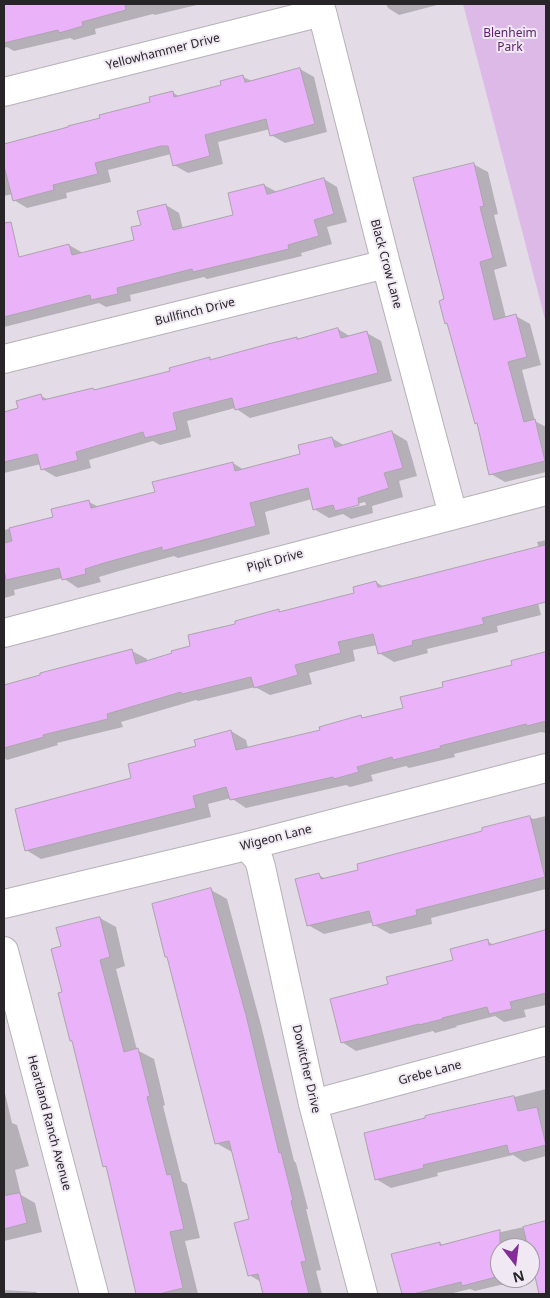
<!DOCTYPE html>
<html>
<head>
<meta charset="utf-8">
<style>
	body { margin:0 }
	#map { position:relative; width:550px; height:1298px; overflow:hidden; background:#e3dce6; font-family:"Noto Sans",sans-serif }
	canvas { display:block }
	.frame { position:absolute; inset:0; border:5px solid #282529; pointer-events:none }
	.north { position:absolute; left:490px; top:1238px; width:50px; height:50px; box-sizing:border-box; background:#f0e9f3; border:1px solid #a09ba2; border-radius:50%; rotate:165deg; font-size:14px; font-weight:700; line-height:20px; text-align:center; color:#282529 }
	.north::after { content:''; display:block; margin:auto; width:18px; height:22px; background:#832c9a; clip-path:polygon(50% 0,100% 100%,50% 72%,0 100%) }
</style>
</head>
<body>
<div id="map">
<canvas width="550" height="1298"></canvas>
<div class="frame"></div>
<div class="north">N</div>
</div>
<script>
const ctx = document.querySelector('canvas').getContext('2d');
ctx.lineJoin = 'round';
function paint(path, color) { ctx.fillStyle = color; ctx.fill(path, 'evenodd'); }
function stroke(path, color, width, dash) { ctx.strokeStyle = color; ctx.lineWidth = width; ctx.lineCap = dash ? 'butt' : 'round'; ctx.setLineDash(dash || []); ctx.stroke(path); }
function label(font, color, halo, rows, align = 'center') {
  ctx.font = font + ' "Noto Sans",sans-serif'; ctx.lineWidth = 4; ctx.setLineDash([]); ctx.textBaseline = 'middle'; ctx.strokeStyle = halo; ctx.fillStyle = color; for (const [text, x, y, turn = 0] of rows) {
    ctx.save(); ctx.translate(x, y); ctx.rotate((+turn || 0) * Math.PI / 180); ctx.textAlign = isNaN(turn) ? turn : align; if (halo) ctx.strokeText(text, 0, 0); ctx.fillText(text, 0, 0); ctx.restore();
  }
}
const green = new Path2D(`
	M463 4H546V323Z`);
const shadow = new Path2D(`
	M4 4H201L155 15 153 14 95 29 96 34 74 40 70 38 14 51 7 47 4 48Z
	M386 4H441L399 15 388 8Z
	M300 69 314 77 327 132 285 143 271 135 270 129 218 142 223 164 188 173 174 165 171 154 108 170 111 182 66 193 67 198 27 208 14 200 12 194 4 196V144L101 119 152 103 172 92 180 97 222 86 243 77 252 81Z
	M473 164 488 172 498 214 494 215 507 266 494 270 506 318 516 316 530 324 541 365 522 370 535 421 546 427V472L505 482 491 474 478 424 476 423 449 325 446 323 445 300Z
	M324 179 337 187 347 222 327 227 332 244 301 253 302 256 207 279 204 277 130 295 131 301 106 307 99 303 4 327V260L18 256 21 258 69 245 83 253 135 241 143 226 166 205 179 213 183 229 235 216 264 185 277 192Z
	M338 329 351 337 367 333 381 341 392 381 250 418 235 408 187 421 191 437 160 445 153 441 89 460 91 468 56 477 42 469 41 464 4 473V413L20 409 41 396 49 400 93 389 96 391 171 372 209 359 213 361 297 338 299 339Z
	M392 432 407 441 417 476 399 481 403 497 372 506 373 513 351 519 343 514 329 518 314 509 312 499 265 512 270 534 178 558 174 556 119 571 99 577 101 582 78 588 63 578 14 590 15 595 4 598V530L55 518 89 502 99 507 156 493 233 463 244 470 302 455 332 438 345 446ZM365 502 366 505 334 511V510Z
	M546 540V601L538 603 541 615 497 626 498 632 427 649 428 653 394 662 379 653 377 645 353 650 355 661 309 673 312 684 270 695 255 687 198 701 196 700 121 722 123 727 57 743 58 745 7 760 4 758V686L132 651 147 659V662L192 647 237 624 278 610 282 613 356 594 376 582 384 587 539 548 537 542Z
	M546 654V733L541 732 454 754 455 757 409 768 406 766 371 775 373 781 350 787 346 785 246 808 231 798 208 804 211 817 41 859 26 850 133 779 231 731 246 740 248 748 321 731 361 717 365 719 405 709 445 688 513 666 512 662Z
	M546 816V889L431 918 432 924 390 934 374 925V922L324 934 308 925 319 875 326 879 360 870 530 817 533 819Z
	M211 890 227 899 261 1025 294 1161 296 1163 308 1209H306L321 1270 316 1271 322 1294H264L261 1282 249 1275 251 1220 232 1152 216 1143Z
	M100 918 116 927 125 966 116 969 137 1050 154 1059 165 1105 163 1106 182 1181 187 1184 200 1238 185 1241 198 1294H137L108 1169 104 1166 64 993 62 947Z
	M546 931V1005L524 1010 526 1017 504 1022 495 1016 456 1026 457 1027 435 1033 433 1031 356 1051 342 1042 390 985 455 961 487 941 494 945Z
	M4 1089 12 1123 17 1125 29 1166 15 1170 21 1195 35 1203 42 1232 4 1241Z
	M546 1089V1156L524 1162 513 1155 437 1173 438 1176 391 1188 376 1179 475 1107Z
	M546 1222V1268L530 1272V1248H500V1278H520L521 1280 475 1291 470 1289 449 1294H403L393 1255 439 1243 443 1245Z
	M4 1290 36 1292 39 1294H4Z`);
const building = new Path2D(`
	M4 4H125L126 10 82 22 83 26 59 33 58 30 4 43Z
	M300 68 315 124 270 136 266 119 205 135 210 156 173 166 168 146H161L95 163 98 174 53 185 54 190 13 201 4 166V144L68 127V126L100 118 99 115 150 102 149 97 173 91 174 97 221 85 220 81 243 75 245 82Z
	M474 163 484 206 480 207 493 258 480 262 494 320 516 314 527 357 508 362 524 422 535 419 545 461 489 475 477 423 475 424 447 323 445 324 439 301 444 299 413 178Z
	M324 178 334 214 314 220 319 236 288 245 289 249 193 272 192 269 117 288 118 294 91 300 90 295 4 317V223L11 222 19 257 69 244 72 255 134 240 131 227 141 225 137 211 166 204 173 230 233 215 228 193 264 184 267 194Z
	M338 328 341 338 367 331 378 373 235 410 232 398 173 413 177 430 145 438 143 432 76 452 78 460 41 470 37 454 4 462V412L18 408 16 401 41 394 43 400 93 388 94 390 170 371 169 368 210 357V360L268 344 297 337V339Z
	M392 431 403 468 384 473 389 488 358 498 359 505 335 511 333 505 313 510 308 488 250 503 256 526 162 551V547L104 563 85 569 86 574 62 580 59 568 6 580 4 569V543L12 541 9 528 53 517 51 509 89 500 91 508 155 492 152 482 189 473 233 462 235 471 300 454 298 445 332 437 335 447Z
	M546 545V602L482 618 484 624 412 641 413 645 378 654 373 634 338 642 341 653 295 665 298 675 254 688 251 677 182 694 181 692 107 714 108 719 43 735 44 737 4 748V685L40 675V673L132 649 136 664 172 653 171 651 190 646 188 635 235 624V621L279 609V612L354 593 353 587 376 581 378 587Z
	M546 652V721L527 726 526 724 440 746 441 748 393 760 392 757 357 767 359 772 334 779 333 777 230 800 226 787 193 796 196 808 25 851 15 809 131 778 128 764 196 746 194 740 231 730 236 750 320 730 319 727 361 715 362 718 403 708 400 697 443 687 442 682 512 665 511 661Z
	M530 816 545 877 416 910 417 915 373 926 369 911 307 926 295 879 319 873 321 879 358 870 357 864 482 831V828Z
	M211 888 246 1015 279 1153 281 1152 293 1200 291 1201 306 1261 301 1262 309 1294H263L258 1274 248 1276 234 1223 249 1219 229 1141 215 1144 167 957H165L152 904Z
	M100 917 110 957 100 960 122 1044 124 1052 138 1048 150 1096 147 1097 167 1175 171 1174 184 1229 170 1232 183 1288 159 1294H136L106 1166 103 1167 72 1041H70L58 993 62 992 51 949 61 946 56 928Z
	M546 930V993L510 1002 512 1009 489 1014 487 1007 442 1018 443 1019 419 1025V1024L341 1043 330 999 388 984 386 977 453 960 450 949 488 939 489 945Z
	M514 1096 518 1111 537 1107 546 1145 509 1154 507 1145 423 1165 424 1168 375 1180 364 1133 425 1118V1116Z
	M20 1193 27 1223 4 1229V1196Z
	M546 1221V1293L539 1294 530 1255V1248H528L523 1227Z
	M500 1230V1276L462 1286 461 1282 413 1294H402L391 1254 440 1242V1245Z`);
const minor = new Path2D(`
	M4 92 322 12 386 264 453 515
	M4 359 386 264
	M4 633 546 491
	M247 846 259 860 261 867 313 1104 363 1294
	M4 904 247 846 546 768
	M4 951 94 1294
	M313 1104 546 1041`);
const parkNames = [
	["Blenheim",510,34],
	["Park",510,48]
];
const streetNames = [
	["Yellowhammer Drive",163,52,-14],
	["Black Crow Lane",386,264,75],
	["Bullfinch Drive",195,312,-14],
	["Pipit Drive",275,561,-15],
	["Wigeon Lane",276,838,-14],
	["Dowitcher Drive",306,1069,77],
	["Grebe Lane",430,1073,-15],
	["Heartland Ranch Avenue",49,1123,75]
];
paint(green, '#ddb9e8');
paint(shadow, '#0003');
paint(building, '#e9b2f9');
stroke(building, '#aba3ad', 1);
stroke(minor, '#b7b0b9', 30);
stroke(minor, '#fff', 28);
label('12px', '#602072', '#f0e9f3', parkNames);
label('12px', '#282529', '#f0e9f3', streetNames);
</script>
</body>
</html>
